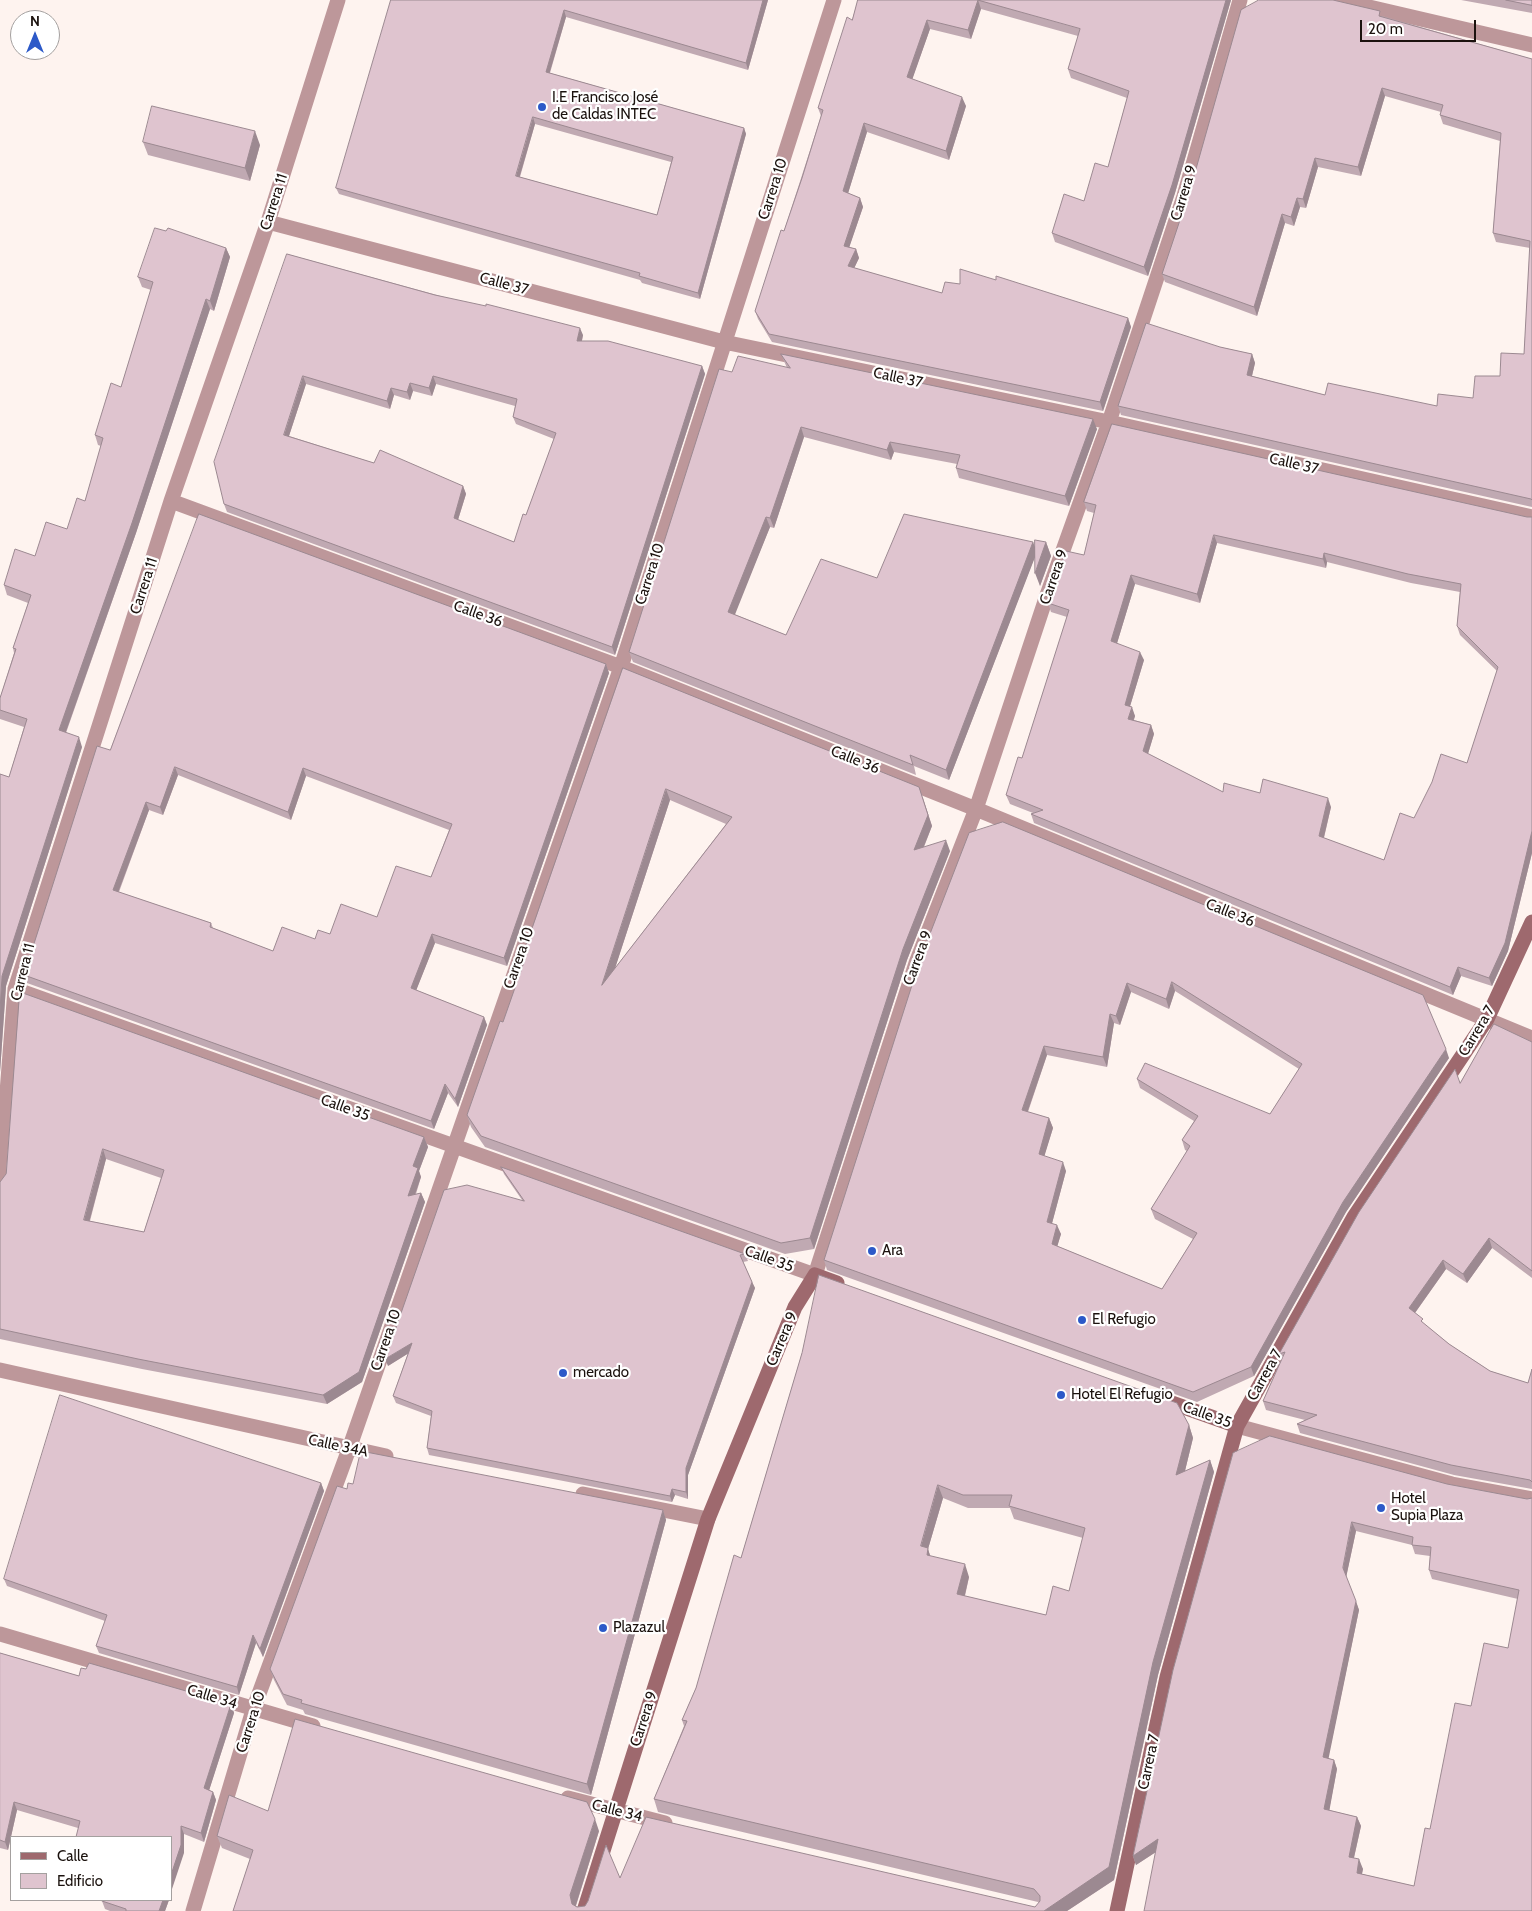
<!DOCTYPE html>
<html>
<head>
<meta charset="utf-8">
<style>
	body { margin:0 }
	#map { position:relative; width:1532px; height:1911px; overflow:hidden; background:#fef3ef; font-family:Cabin,sans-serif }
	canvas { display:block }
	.legend { position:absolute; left:10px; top:1836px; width:162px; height:65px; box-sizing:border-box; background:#fff; border:1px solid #a4a09f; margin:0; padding:6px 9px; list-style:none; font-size:15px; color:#1b120e }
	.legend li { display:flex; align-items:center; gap:10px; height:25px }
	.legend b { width:25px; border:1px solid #a4a09f }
	.north { position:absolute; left:10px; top:10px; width:50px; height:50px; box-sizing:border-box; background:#fff; border:1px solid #a4a09f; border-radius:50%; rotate:0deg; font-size:14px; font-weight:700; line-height:20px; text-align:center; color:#1b120e }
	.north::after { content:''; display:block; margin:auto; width:18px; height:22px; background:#2c59c8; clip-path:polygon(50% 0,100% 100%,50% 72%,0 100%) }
	.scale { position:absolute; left:1360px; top:20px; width:116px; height:22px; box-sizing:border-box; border:2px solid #1b120e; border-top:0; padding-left:6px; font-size:15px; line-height:18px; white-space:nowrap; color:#1b120e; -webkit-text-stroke:4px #fff; paint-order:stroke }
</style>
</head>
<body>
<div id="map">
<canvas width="1532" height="1911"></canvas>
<ul class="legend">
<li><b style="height:6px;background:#9e696e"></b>Calle</li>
<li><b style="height:14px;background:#dfc4cf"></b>Edificio</li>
</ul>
<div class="north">N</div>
<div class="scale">20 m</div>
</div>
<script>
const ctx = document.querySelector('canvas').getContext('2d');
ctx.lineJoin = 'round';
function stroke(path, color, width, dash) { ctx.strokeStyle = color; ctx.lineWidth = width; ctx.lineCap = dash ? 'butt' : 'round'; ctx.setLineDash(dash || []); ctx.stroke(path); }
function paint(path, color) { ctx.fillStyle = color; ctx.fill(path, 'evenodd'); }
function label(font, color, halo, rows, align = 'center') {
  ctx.font = font + ' Cabin,sans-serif'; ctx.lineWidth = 4.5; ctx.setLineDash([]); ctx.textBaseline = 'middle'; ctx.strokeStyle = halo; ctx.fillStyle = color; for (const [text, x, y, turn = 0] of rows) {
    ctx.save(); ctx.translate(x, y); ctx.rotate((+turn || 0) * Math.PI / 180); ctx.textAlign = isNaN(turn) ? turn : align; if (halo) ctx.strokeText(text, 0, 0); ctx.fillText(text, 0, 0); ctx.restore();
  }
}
const street = new Path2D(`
	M1339 0 1532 45
	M268 222 724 342 1109 422 1532 517
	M171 501 621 667 976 809 1532 1038
	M15 989 815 1275 916 963 976 809 1047 595 1109 422 1184 196 1240 0
	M0 1183 15 989 171 501 268 222 338 0
	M0 1370 386 1456
	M1237 1426 1452 1484 1532 1499
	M583 1494 708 1519
	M0 1634 313 1726
	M568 1798 665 1823
	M193 1911 253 1710 349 1449 621 667 834 0`);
const secondary = new Path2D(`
	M1158 1398 1237 1426
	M584 1911 708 1519 795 1307 815 1275 837 1283
	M1117 1911 1167 1677 1237 1426 1354 1217 1487 1019 1532 922`);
const wall = new Path2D(`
	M391 0H768L748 70 566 17 550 73 744 128 746 134 700 299 642 283 640 280 339 194 336 188ZM535 124 671 162 657 215 520 177Z
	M858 0H1231L1175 193 1148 276 1055 242 1052 233 1084 201 1108 167 1127 98 1071 78 1068 69 1078 36 981 9 971 39 930 29 912 79 966 106 949 160 867 132 848 193 860 198 863 207 849 247 856 249 859 258 854 268 942 293 1128 318 1131 327 1103 411 772 342 758 319 755 311 784 231 821 116 818 108 852 20Z
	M1461 0H1532V13Z
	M1382 16 1532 59V507L1121 415 1118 406 1220 347 1252 354 1255 363 1252 376 1325 395 1437 406 1473 398 1500 376 1524 354 1530 248 1496 242 1493 233 1500 141 1443 124 1440 115 1441 112 1385 96 1361 176 1318 167 1306 208 1300 207 1294 226 1285 223 1257 316 1165 282 1162 274Z
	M143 142 260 145 250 181 148 155Z
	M166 231 226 248 230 257 214 311 210 309 136 533 66 733 82 747 6 986 0 1072V774L9 777 24 727 0 719V698L14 653 13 648 28 603 7 595 4 585 35 556 67 529 85 501 101 446 98 445 95 435 121 387 151 290 142 287 138 277Z
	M287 254 583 335 582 341 702 366 705 374 615 655 227 512 224 504ZM306 384 390 409 394 395 410 400 413 391 432 396 436 384 515 406 513 417 516 424 554 439 526 515 514 542 458 520 466 494 463 486 374 463 289 436Z
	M781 354 1097 429 1069 506 959 478 956 468 957 464 894 452 891 460 804 437 774 528 770 527 734 614 786 635 877 578 1033 542 1035 549 1046 542 1051 556 1040 586 1035 556 949 780 914 766 916 775 633 662 629 652 732 372 787 368Z
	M1084 502 1532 517V853L1508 951 1492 986 1461 976 1453 995 1034 823 1031 814 1033 813 1010 804 1006 795 1022 758 1067 617 1051 612 1048 603 1084 555 1094 513 1087 511ZM1217 543 1326 568 1327 562 1411 583 1460 592 1457 626 1460 635 1497 671 1467 763 1414 818 1384 860 1324 838 1331 807 1260 793 1223 792 1148 754 1154 734 1151 725 1134 720 1135 716 1130 706 1144 660 1117 643 1135 584 1200 603Z
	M606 664 609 673 507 966 435 943 416 990 484 1017 487 1025 458 1107 448 1093 434 1129 27 983 24 975 110 750ZM178 775 291 820 306 776 449 830 431 877 377 917 315 939 273 951 213 928 211 923 119 892 149 810 163 815Z
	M623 668 923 798 932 826 924 847 950 851 907 960 814 1249 785 1254 485 1147 471 1127 467 1115 503 1022 523 966 521 961ZM670 800 726 824 615 968Z
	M969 833 1449 1058 1346 1212 1254 1376 1197 1402 827 1270 824 1260ZM1175 991 1299 1069 1270 1114 1137 1079 1140 1088 1194 1121 1182 1140 1185 1150 1187 1151 1151 1209 1155 1219 1193 1239 1162 1289 1057 1246 1061 1234 1052 1223 1066 1171 1044 1156 1053 1128 1049 1118 1028 1112 1047 1055 1107 1067 1114 1023 1120 1025 1131 992 1169 1009Z
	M20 992 424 1137 428 1147 419 1171 421 1177 416 1194 421 1193 425 1202 362 1382 327 1404 142 1369 0 1339V1182L6 1174ZM106 1159 161 1178 144 1232 90 1221Z
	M1532 1042V1278L1492 1248 1467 1283 1446 1269 1415 1313 1424 1324 1449 1344 1490 1371 1528 1383 1532 1369V1489L1454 1475 1300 1433 1297 1424 1305 1420 1266 1410 1263 1401 1281 1360 1279 1354 1460 1083Z
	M501 1167 745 1254 748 1261 743 1262 755 1288 688 1475V1499L675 1495 672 1502 429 1455 427 1448 431 1416 396 1403 393 1396 408 1353 388 1366 522 1200 504 1174Z
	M802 1353 1189 1425 1193 1438 1185 1471 1210 1460 1214 1472 1158 1675 1114 1880 1067 1911H233L250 1859 222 1848 217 1836 268 1811 599 1831 576 1906 577 1907 585 1906 620 1878 1035 1907 1039 1903 1038 1902 658 1812 654 1799 684 1726 682 1720 696 1688 741 1558ZM943 1498 968 1508H1010L1014 1519 1083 1538 1069 1591 1046 1615 965 1596 969 1577 930 1556 928 1549Z
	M1233 1453 1447 1484 1527 1499 1532 1911 1156 1852 1136 1865 1133 1856ZM1356 1531 1412 1545 1415 1554 1430 1556 1429 1570 1432 1579 1518 1599 1508 1648 1471 1706 1430 1829 1414 1886 1362 1874 1363 1869 1354 1858 1361 1826 1357 1817 1329 1810 1337 1769 1334 1760 1328 1758 1359 1610 1346 1577Z
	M321 1483 324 1491 263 1657 256 1643 239 1695 99 1653 96 1646 105 1621 7 1586 4 1579Z
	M353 1484 663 1510 666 1520 591 1795 305 1714 303 1710 287 1705 274 1680 270 1669 347 1489Z
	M0 1653 79 1676 231 1704 234 1713 209 1790 213 1792 216 1800 204 1842 184 1834V1853L78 1828 17 1810 8 1850 0 1848Z
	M169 1900 165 1911H110L105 1909 102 1901Z`);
const shadedWall = new Path2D(`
	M763 0H768L748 70 746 63Z
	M978 0 981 9 971 39 968 30Z
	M1226 0H1231L1175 193 1148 276 1144 267Z
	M564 10 566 17 548 78 546 72Z
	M927 20 930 29 910 86 907 77Z
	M1382 88 1385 96 1361 176 1358 167Z
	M962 97 966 106 949 160 946 151Z
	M533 117 535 124 518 182 516 176Z
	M864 123 867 132 846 200 843 191Z
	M744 128 746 134 700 299 698 293Z
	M255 131 260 145 250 181 245 168Z
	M1315 158 1318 167 1306 208 1303 199Z
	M860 198 863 207 847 254 844 246Z
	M1297 198 1300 207 1294 226 1291 217Z
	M1282 214 1285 223 1257 316 1254 307Z
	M226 248 230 257 214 311 210 301Z
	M856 249 859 258 851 275 848 266Z
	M206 299 210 309 136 533 63 740 59 730Z
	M1128 318 1131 327 1103 411 1100 402Z
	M580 328 583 335 580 349 577 341Z
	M1252 354 1255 363 1250 384 1247 375Z
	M702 366 705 374 615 655 612 647Z
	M303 376 306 384 287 442 284 435Z
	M433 376 436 384 432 396 429 388Z
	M410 383 413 391 410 400 407 392Z
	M391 388 394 395 390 409 387 401Z
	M1093 419 1097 429 1069 506 1065 496Z
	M801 427 804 437 774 528 770 518Z
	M890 442 894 452 891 460 887 450Z
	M463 486 466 494 456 526 454 518Z
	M766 517 770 527 732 622 728 612Z
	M1214 535 1217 543 1200 603 1197 594Z
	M1033 542 1037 552 949 780 946 770Z
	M1046 542 1051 556 1040 586 1035 573Z
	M1324 553 1327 562 1326 568 1323 559Z
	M1131 575 1135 584 1115 650 1111 641Z
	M1140 652 1144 660 1128 713 1125 705Z
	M606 664 609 673 507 966 504 958Z
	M1132 707 1135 716 1131 727 1128 719Z
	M1151 725 1154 734 1146 760 1143 751Z
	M79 737 82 747 6 986 0 1072V1011L2 976Z
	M175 767 178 775 163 815 160 807Z
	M303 768 306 776 291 820 288 812Z
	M919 787 932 826 918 861 914 850Z
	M666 789 670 800 606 996 602 985Z
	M1328 798 1331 807 1322 845 1319 836Z
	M146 802 149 810 116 898 113 890Z
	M1532 831V853L1508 951 1492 986 1489 978Z
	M946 840 950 851 907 960 814 1249 810 1238 903 949Z
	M432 934 435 943 414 996 411 988Z
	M1458 967 1461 976 1453 995 1450 987Z
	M1172 982 1175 991 1169 1009 1166 999Z
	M1127 983 1131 992 1120 1025 1116 1016Z
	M1110 1014 1114 1023 1107 1067 1103 1057Z
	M484 1017 487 1025 458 1107 455 1099Z
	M1044 1046 1047 1055 1025 1119 1022 1110Z
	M1446 1049 1449 1058 1346 1212 1254 1376 1251 1367 1343 1202Z
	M445 1084 448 1093 434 1129 431 1121Z
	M1049 1118 1053 1128 1042 1164 1039 1154Z
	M424 1137 428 1147 419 1171 421 1177 411 1206 408 1196 413 1166Z
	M103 1149 106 1159 87 1230 84 1220Z
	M1063 1162 1066 1171 1050 1231 1047 1222Z
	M421 1193 425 1202 362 1382 327 1404 323 1395Z
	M1057 1225 1061 1234 1055 1254 1052 1244Z
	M1489 1238 1492 1248 1467 1283 1463 1274Z
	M1443 1260 1446 1269 1412 1317 1409 1308Z
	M752 1282 755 1288 688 1475V1499L686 1492V1468Z
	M412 1343 414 1350 388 1366 385 1359Z
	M1189 1425 1193 1438 1181 1487 1176 1475Z
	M1210 1460 1214 1472 1158 1675 1114 1880 1067 1911H1044L1153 1662Z
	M321 1483 324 1491 263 1657 260 1649Z
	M938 1485 943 1498 928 1549 932 1561 921 1546Z
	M672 1489 675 1495 672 1502 670 1496Z
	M663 1510 666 1520 591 1795 587 1784Z
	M1352 1522 1356 1531 1346 1578 1343 1568Z
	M965 1564 969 1577 962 1607 957 1594Z
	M1356 1601 1359 1610 1327 1766 1323 1757Z
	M253 1635 256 1643 239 1695 237 1687Z
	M231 1704 234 1713 207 1797 204 1788Z
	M1334 1760 1337 1769 1328 1818 1324 1809Z
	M213 1792 216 1800 204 1842 201 1833Z
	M14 1802 17 1810 8 1850 5 1842Z
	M1357 1817 1361 1826 1352 1866 1349 1857Z
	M595 1819 599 1831 575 1908 572 1904 570 1895Z
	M181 1826 184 1834V1853L171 1892V1875Z
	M1158 1839 1162 1848 1136 1865 1133 1856Z
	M1359 1859 1363 1869 1360 1882 1357 1873Z
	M163 1900H169L165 1911H159Z`);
const building = new Path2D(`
	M391 0H763L746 63 564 10 546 72 744 128 698 293 639 276 640 273 336 188ZM533 117 673 157 657 215 516 176Z
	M858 0H978L968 30 927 20 907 77 962 97 946 151 864 123 843 191 860 198 844 246 856 249 848 266 942 293 945 282 960 284V269L996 280V276L1128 318 1100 402 769 334 755 311 781 230 784 231 802 178 823 110 818 108 847 17 852 20Z
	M978 0H1226L1172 185 1144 267 1052 233 1064 194 1084 201 1095 163 1108 167 1129 91 1068 69 1080 29Z
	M1259 0H1333L1380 11 1379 16 1532 59V500L1531 499 1118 406 1146 323 1220 347 1252 354 1247 375 1325 395 1328 383 1437 406 1438 394 1473 398 1475 376H1500L1501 353 1524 354 1530 241 1493 233 1501 133 1440 115 1443 105 1382 88 1358 167 1315 158 1303 199 1297 198 1291 217 1282 214 1254 307 1162 274 1190 190 1241 10Z
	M1506 0H1532V5Z
	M152 106 255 131 245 168 143 142Z
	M155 228 166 231 168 228 226 248 210 301 206 299 132 523 59 730 79 737 2 976 0 1011V774L9 777 27 719 0 710V698L16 649 13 648 31 595 4 585 15 549 35 556 46 522 67 529 77 498 85 501 103 438 95 435 111 383 121 387 153 282 138 277Z
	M287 254 435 295 486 306V304L580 328 577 341H608L702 366 612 647 224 504 214 462ZM303 376 387 401 391 388 407 392 410 383 429 388 433 376 517 399 513 417 556 433 526 515 523 514 514 542 454 518 463 486 380 450 374 463 284 435Z
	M781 354 1093 419 1065 496 956 468 960 455 890 442 887 450 801 427 770 518 766 517 728 612 786 635 821 559 877 578 904 514 1033 542 946 770 910 755 913 765 629 652 719 369 732 372 738 356 790 368Z
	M1112 424 1527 517H1532V831L1505 943 1489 978 1458 967 1450 987 1031 814 1043 810 1006 795 1018 757 1022 758 1069 610 1048 603 1066 551 1084 555 1096 505 1084 502ZM1214 535 1323 559 1324 553 1408 574 1461 584 1457 626 1498 667 1467 763 1441 754 1432 782 1414 818 1400 813 1384 860 1319 836 1328 798 1263 779 1260 793 1224 783 1223 792 1143 751 1151 725 1128 719 1132 707 1125 705 1140 652 1111 641 1131 575 1197 594Z
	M199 514 606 664 504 958 432 934 411 988 484 1017 455 1099 445 1084 431 1121 24 975 97 746 110 750ZM175 767 288 812 303 768 452 824 431 877 396 866 377 917 341 904 330 934 318 930 315 939 282 927 273 951 210 927 211 923 113 890 146 802 160 807Z
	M1035 540 1046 542 1035 573Z
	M623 668 919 787 928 815 914 850 946 840 903 949 810 1238 781 1243 481 1136 467 1115 500 1021 503 1022 524 962 521 961ZM666 789 732 817 602 985Z
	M1003 822 1423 995 1446 1049 1343 1202 1251 1367 1193 1392 824 1260 921 957 969 833ZM1172 982 1302 1064 1270 1114 1145 1063 1137 1079 1198 1116 1182 1140 1190 1146 1151 1209 1197 1233 1162 1289 1052 1244 1057 1225 1047 1222 1063 1162 1039 1154 1049 1118 1022 1110 1044 1046 1103 1057 1110 1014 1116 1016 1127 983 1166 999Z
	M20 992 424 1137 413 1166 418 1168 408 1196 421 1193 359 1372 323 1395 138 1359 0 1329V1182L6 1174ZM103 1149 164 1170 144 1232 84 1220Z
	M1494 1024 1532 1042V1271L1489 1238 1463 1274 1443 1260 1409 1308 1423 1319 1421 1321 1449 1344 1490 1371 1528 1383 1532 1369V1482L1530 1480 1451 1465 1297 1424 1317 1415 1263 1401 1285 1352 1279 1354 1359 1212 1455 1069 1460 1083Z
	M501 1167 745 1254 740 1255 752 1282 686 1468V1492L672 1489 670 1496 427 1448 432 1411 393 1396 412 1343 385 1359 444 1190 467 1185 524 1201Z
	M819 1275 1177 1403 1189 1425 1176 1475 1210 1460 1153 1662 1109 1867 1044 1911H233L253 1850 217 1836 229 1795 268 1811 295 1719 587 1802 595 1819 570 1895 572 1904 577 1907 585 1906 588 1901 606 1845 620 1878 646 1817 1035 1907 1040 1901V1896L1034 1889 654 1799 687 1721 682 1720 696 1688 734 1555 741 1558 802 1353ZM938 1485 963 1495H1012L1009 1506 1085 1528 1069 1591 1053 1586 1046 1615 957 1594 965 1564 927 1555 928 1548 921 1546Z
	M60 1395 321 1483 260 1649 253 1635 237 1687 96 1646 107 1615 4 1579Z
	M1270 1436 1447 1484 1527 1499 1532 1498V1911H1144L1158 1839 1133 1856 1173 1670 1233 1453ZM1352 1522 1413 1537 1412 1545 1431 1547 1429 1570 1519 1590 1508 1648 1484 1643 1471 1706 1455 1703 1430 1829 1425 1828 1414 1886 1357 1873 1359 1859 1349 1857 1357 1817 1324 1809 1334 1760 1323 1757 1356 1601 1343 1568Z
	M366 1452 663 1510 587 1784 301 1703 302 1700 283 1694 270 1669 337 1486 347 1489 348 1483 353 1484 359 1458Z
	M0 1653 79 1676 81 1668 86 1669 89 1663 231 1704 204 1788 213 1792 201 1833 181 1826V1845L171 1875V1837H76L80 1821 14 1802 5 1842 0 1840Z
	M102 1900H163L159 1911H126V1909L102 1901Z`);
const markers = [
	[542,107,5,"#2c59c8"],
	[872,1251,5,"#2c59c8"],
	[1082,1320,5,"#2c59c8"],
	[563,1373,5,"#2c59c8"],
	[1061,1395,5,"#2c59c8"],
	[1381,1508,5,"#2c59c8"],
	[603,1628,5,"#2c59c8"]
];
const poiNames = [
	["I.E Francisco José",552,98],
	["de Caldas INTEC",552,115],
	["Ara",882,1251],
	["El Refugio",1092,1320],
	["mercado",573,1373],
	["Hotel El Refugio",1071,1395],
	["Hotel",1391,1499],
	["Supia Plaza",1391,1516],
	["Plazazul",613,1628]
];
const streetNames = [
	["Carrera 10",773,189,-72],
	["Carrera 9",1184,193,-73],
	["Carrera 11",274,202,-72],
	["Calle 37",504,284,15],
	["Calle 37",898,378,12],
	["Calle 37",1294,464,13],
	["Carrera 10",650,574,-72],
	["Carrera 9",1054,577,-71],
	["Carrera 11",144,586,-72],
	["Calle 36",478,614,20],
	["Calle 36",855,760,22],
	["Calle 36",1230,913,22],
	["Carrera 10",519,958,-71],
	["Carrera 9",918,958,-70],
	["Carrera 11",23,972,-76],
	["Carrera 7",1477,1031,-59],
	["Calle 35",345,1108,20],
	["Calle 35",769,1259,20],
	["Carrera 9",782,1339,-67],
	["Carrera 10",386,1340,-71],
	["Carrera 7",1265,1375,-61],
	["Calle 35",1207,1415,20],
	["Calle 34A",338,1446,12],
	["Calle 34",212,1697,17],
	["Carrera 9",644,1719,-72],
	["Carrera 10",251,1722,-72],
	["Carrera 7",1149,1762,-78],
	["Calle 34",617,1811,14]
];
stroke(street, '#bd979a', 15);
stroke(secondary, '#9e696e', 15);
paint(wall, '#c0a9b2');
paint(shadedWall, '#9c8991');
paint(building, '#dfc4cf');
stroke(building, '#9c8991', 1);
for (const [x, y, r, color] of markers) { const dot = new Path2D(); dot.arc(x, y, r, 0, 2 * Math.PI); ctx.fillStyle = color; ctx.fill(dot); stroke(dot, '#fff', 2); }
label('15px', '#1b120e', '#fff', poiNames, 'left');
label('15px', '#1b120e', '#fff', streetNames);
</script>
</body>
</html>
